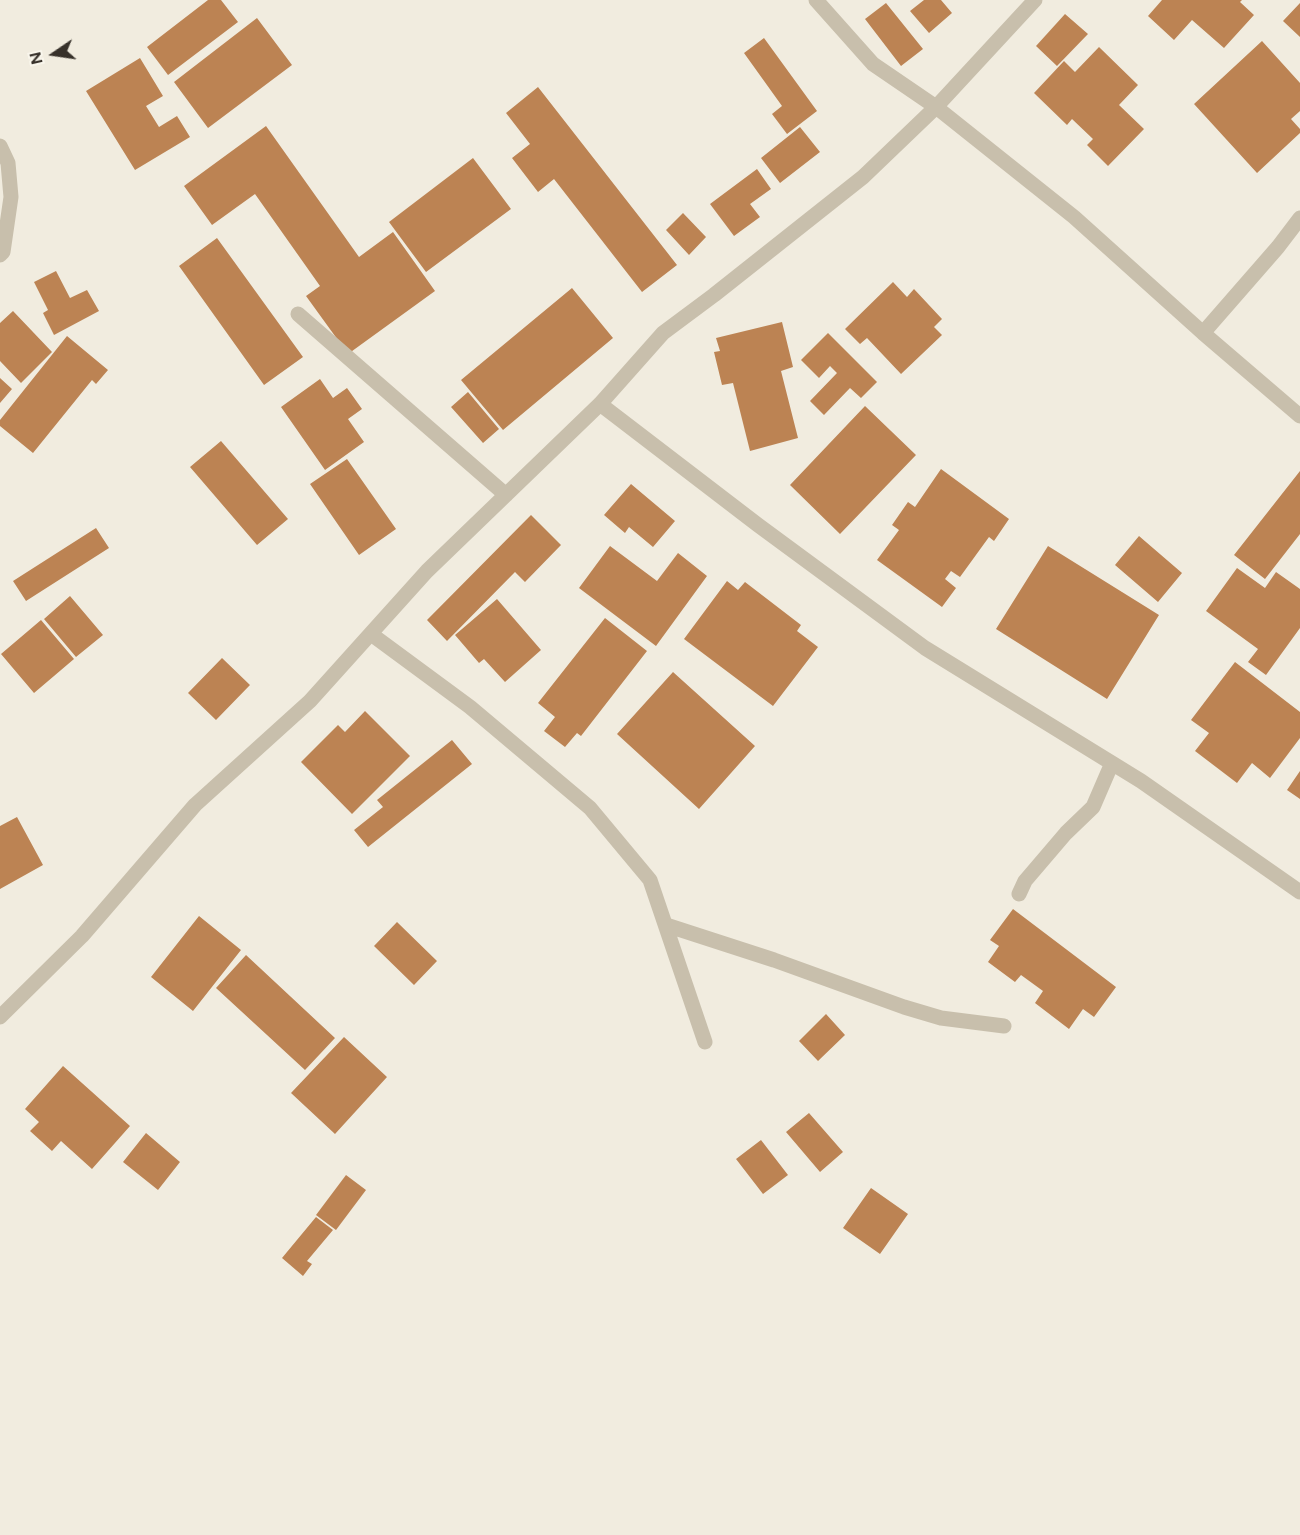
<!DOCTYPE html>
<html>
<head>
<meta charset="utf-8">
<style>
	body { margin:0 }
	#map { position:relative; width:1300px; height:1535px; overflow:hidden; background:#f1ecdf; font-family:Figtree,sans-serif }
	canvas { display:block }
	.north { position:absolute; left:24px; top:24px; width:60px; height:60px; -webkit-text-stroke:4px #f9f6ec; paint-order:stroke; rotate:257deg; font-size:16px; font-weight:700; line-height:24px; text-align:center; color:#37312a }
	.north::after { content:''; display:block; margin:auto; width:21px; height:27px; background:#37312a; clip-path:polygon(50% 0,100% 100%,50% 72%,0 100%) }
</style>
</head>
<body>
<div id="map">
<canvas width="1300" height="1535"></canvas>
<div class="north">N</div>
</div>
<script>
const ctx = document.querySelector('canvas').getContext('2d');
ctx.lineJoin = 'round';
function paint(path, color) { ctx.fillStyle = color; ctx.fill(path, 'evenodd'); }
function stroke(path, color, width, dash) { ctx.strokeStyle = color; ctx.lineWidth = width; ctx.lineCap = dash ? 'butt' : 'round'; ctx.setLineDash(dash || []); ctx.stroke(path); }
const building = new Path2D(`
	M208 0H221L238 22 168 75 147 47Z
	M924 0H941L952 13 929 33 910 11Z
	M1162 0H1242L1240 2 1254 15 1224 48 1192 20 1174 40 1148 16Z
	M886 3 923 49 901 66 865 19Z
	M1300 3V37L1283 21Z
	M1065 14 1088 34 1057 66 1036 46Z
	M257 18 292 65 208 128 174 82Z
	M764 38 817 111 787 134 772 114 782 106 744 53Z
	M1262 41 1300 83V111L1291 119 1300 129V133L1257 173 1194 104Z
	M1099 47 1138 85 1119 105 1144 129 1108 166 1087 145 1093 139 1072 119 1067 125 1034 93 1064 61 1075 72Z
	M140 58 163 96 146 106 159 127 177 116 190 137 135 170 86 91Z
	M538 87 677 265 642 292 554 179 538 192 512 158 530 144 506 113Z
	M266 126 359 257 393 232 435 291 348 354 306 296 320 286 255 194 212 225 184 186Z
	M800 127 820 152 780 183 761 158Z
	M473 158 511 209 426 272 389 222Z
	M757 169 771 189 750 204 760 217 734 236 710 204Z
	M683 213 706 237 689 255 666 230Z
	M217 238 303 357 264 385 179 266Z
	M56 271 70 298 87 290 99 311 54 335 43 313 48 310 34 282Z
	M893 282 907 297 914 289 942 319 934 327 942 335 901 374 867 338 860 344 845 329Z
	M572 288 613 338 503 430 461 380Z
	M13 311 52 352 21 383 0 361V323Z
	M782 322 793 367 781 371 798 438 750 451 733 383 722 385 714 352 720 351 716 338Z
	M828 333 877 382 861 398 850 388 824 415 810 401 837 373 830 366 819 378 801 360Z
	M67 336 108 370 96 384 92 380 33 453 0 426V420Z
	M0 378 12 389 0 403Z
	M320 379 333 398 347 388 362 409 348 419 364 442 325 470 281 407Z
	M468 392 499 429 483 443 451 407Z
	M865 406 916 455 840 534 790 485Z
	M221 441 288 519 257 545 190 467Z
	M347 459 396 529 359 555 310 484Z
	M941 469 1009 519 994 541 989 537 960 577 951 571 945 579 956 588 942 607 877 560 899 530 892 525 908 502 915 507Z
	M1300 471V534L1265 579 1234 555Z
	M631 484 675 521 653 547 629 527 625 533 604 515Z
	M531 515 561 545 525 582 515 572 447 641 427 620Z
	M96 528 109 548 26 601 13 581Z
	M1139 536 1182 573 1158 602 1115 565Z
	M610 546 657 581 678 553 707 576 656 646 579 588Z
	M1048 546 1159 615 1107 699 996 629Z
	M1237 568 1265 588 1276 572 1300 589V628L1266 675 1248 662 1258 649 1206 611Z
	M727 581 738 590 745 582 801 625 797 631 818 647 773 706 684 639Z
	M70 596 103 635 76 657 44 619Z
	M497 599 541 650 505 682 484 659 479 663 455 635Z
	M605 618 647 651 581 736 577 733 565 747 544 731 555 717 538 703Z
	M41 620 74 659 34 693 1 654Z
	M222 658 250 685 216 720 188 693Z
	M1235 662 1300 712V738L1270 778 1252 763 1237 783 1195 751 1209 733 1191 720Z
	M673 672 755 746 699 809 617 734Z
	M365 711 410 756 352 814 301 762 338 725 345 732Z
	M452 740 472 764 368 847 354 830 383 807 377 800Z
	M1300 771V799L1287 790Z
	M17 817 43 865 0 889V826Z
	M1013 909 1116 987 1094 1017 1083 1009 1069 1029 1035 1003 1043 991 1021 975 1015 982 988 962 999 946 990 940Z
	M199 916 241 950 193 1011 151 977Z
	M397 922 437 961 414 985 374 946Z
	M246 955 335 1038 305 1070 216 988Z
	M826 1014 845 1035 818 1061 799 1041Z
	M344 1037 387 1077 335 1134 291 1093Z
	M63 1066 130 1126 92 1169 61 1141 52 1151 30 1131 39 1122 25 1109Z
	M809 1113 843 1152 820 1172 786 1132Z
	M146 1133 180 1162 158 1190 123 1162Z
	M761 1140 788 1175 763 1194 736 1159Z
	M346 1175 366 1190 336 1230 316 1215Z
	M871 1188 908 1214 880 1254 843 1228Z
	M316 1217 333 1230 307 1261 312 1264 303 1276 282 1258Z`);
const minor = new Path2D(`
	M816 0 873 64 936 107 1074 217 1203 333 1300 416
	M0 146 8 163 11 197 3 252 0 255
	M298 314 506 495
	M1203 333 1278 247 1300 218
	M600 404 758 525 925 648 1141 781 1300 892
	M371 634 470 707 590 808 650 880 705 1042
	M1019 894 1025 881 1066 833 1093 807 1112 763
	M666 925 774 960 904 1007 941 1018 1004 1026
	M0 1017 82 936 195 805 310 701 427 571 600 404 663 333 714 295 863 177 936 107 1035 0`);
paint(building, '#bc8353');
stroke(minor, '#c8bfac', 15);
</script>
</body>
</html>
